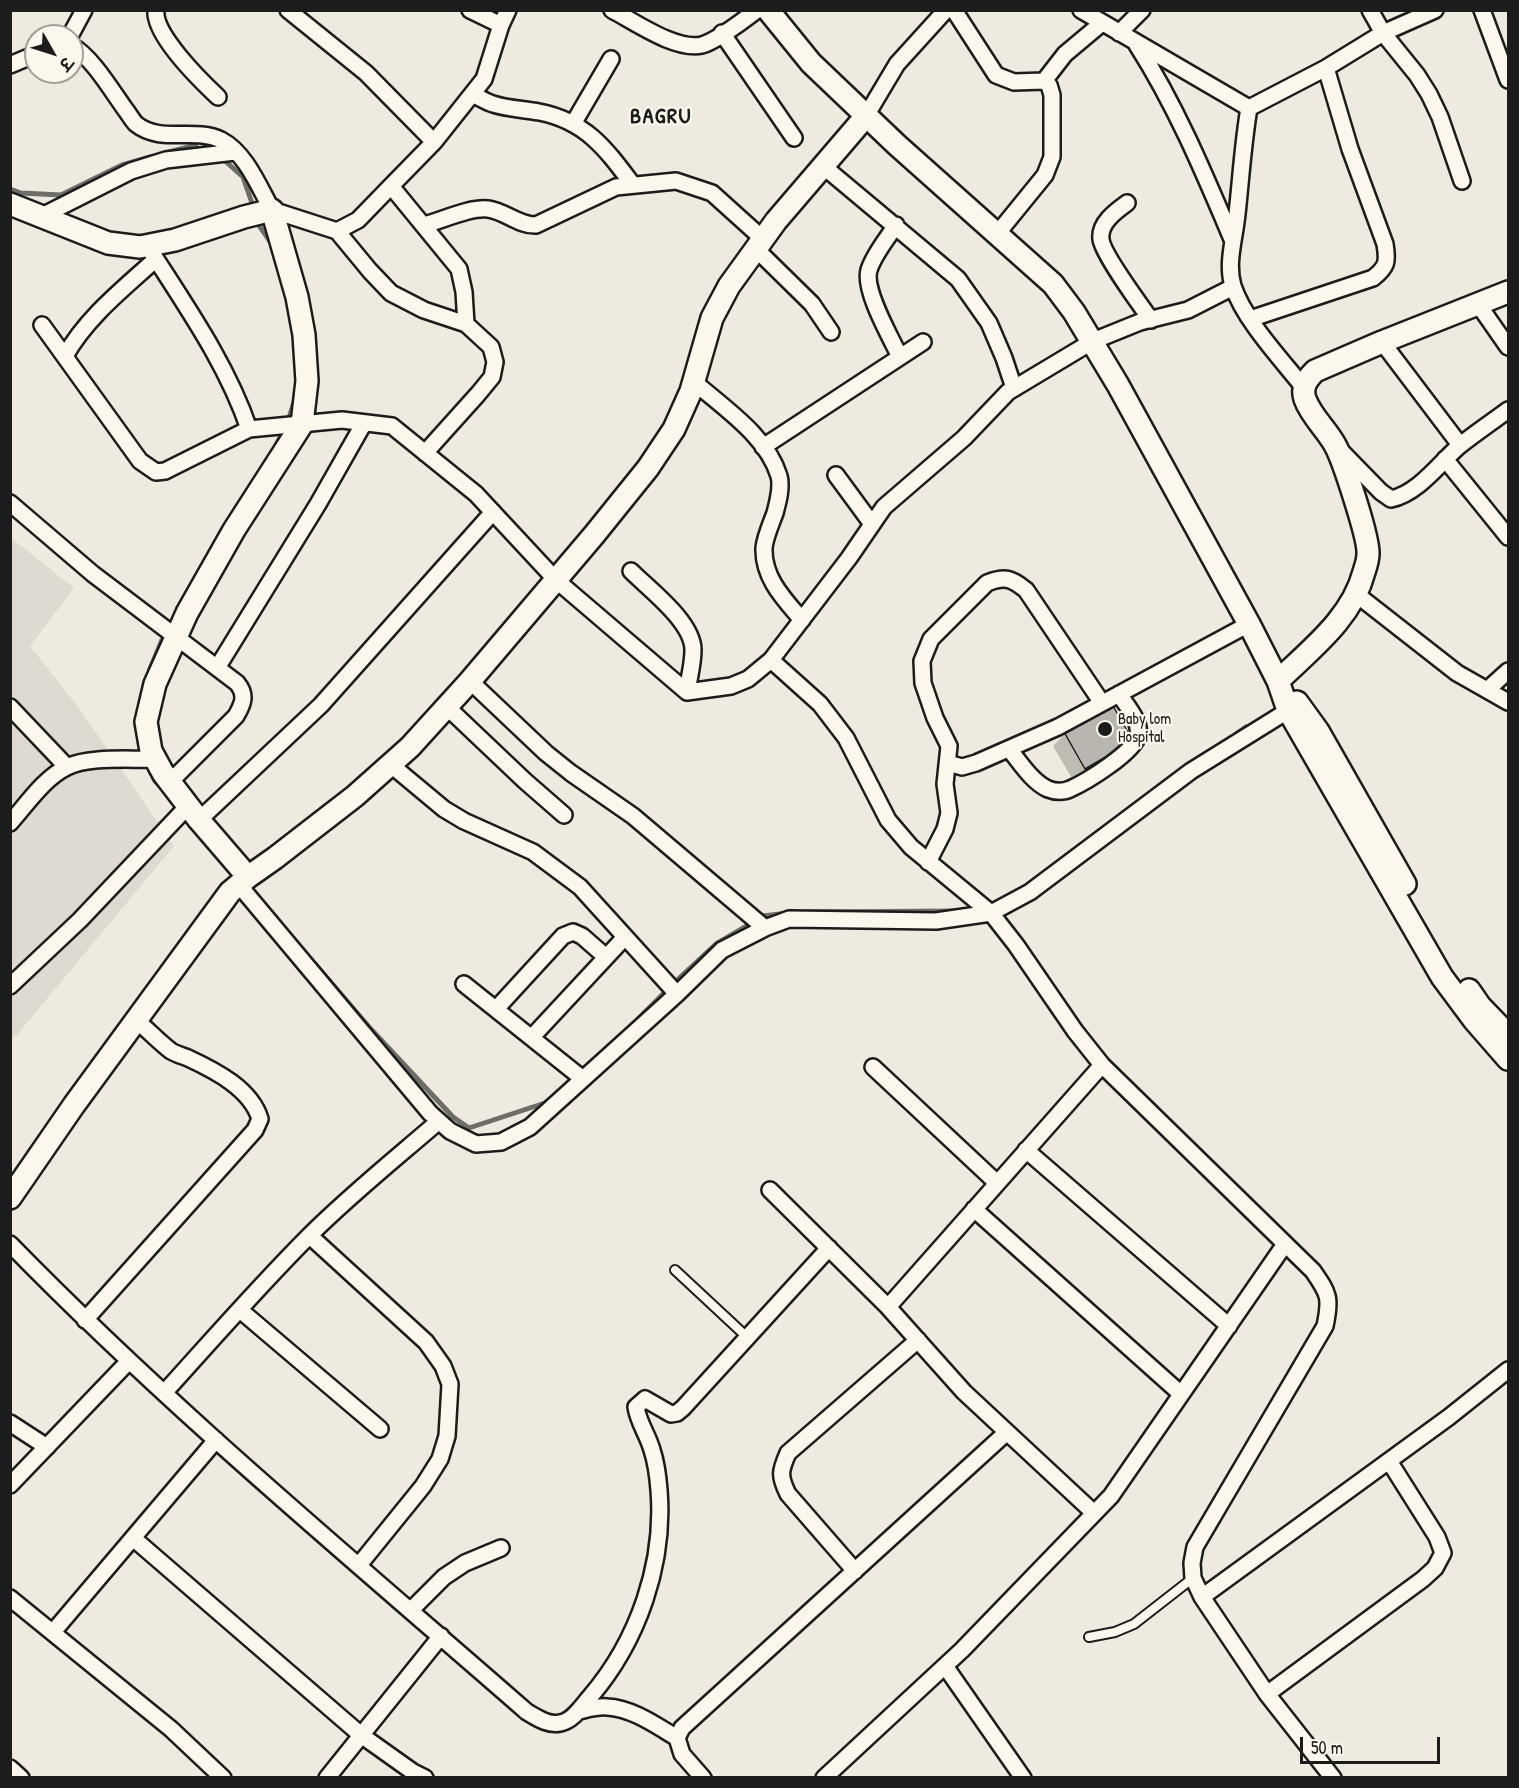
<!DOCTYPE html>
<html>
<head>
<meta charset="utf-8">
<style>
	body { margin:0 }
	#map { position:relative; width:1519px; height:1788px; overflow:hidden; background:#eeeadf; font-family:"Patrick Hand","Playpen Sans Deva",sans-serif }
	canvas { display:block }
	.frame { position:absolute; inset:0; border:12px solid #1c1c1c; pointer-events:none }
	.north { position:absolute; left:24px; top:24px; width:60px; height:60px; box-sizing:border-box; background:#fbf7ec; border:2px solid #a29f99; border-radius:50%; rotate:129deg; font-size:16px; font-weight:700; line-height:24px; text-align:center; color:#1c1c1c }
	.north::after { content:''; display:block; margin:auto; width:21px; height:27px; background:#1c1c1c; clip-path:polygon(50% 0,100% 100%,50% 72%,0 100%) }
	.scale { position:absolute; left:1300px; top:1737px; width:140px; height:27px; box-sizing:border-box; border:3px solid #1c1c1c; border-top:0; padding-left:8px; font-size:18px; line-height:21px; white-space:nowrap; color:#1c1c1c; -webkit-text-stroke:4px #fbf7ec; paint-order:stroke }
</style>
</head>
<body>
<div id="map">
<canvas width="1519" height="1788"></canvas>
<div class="frame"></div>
<div class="north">उ</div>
<div class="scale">50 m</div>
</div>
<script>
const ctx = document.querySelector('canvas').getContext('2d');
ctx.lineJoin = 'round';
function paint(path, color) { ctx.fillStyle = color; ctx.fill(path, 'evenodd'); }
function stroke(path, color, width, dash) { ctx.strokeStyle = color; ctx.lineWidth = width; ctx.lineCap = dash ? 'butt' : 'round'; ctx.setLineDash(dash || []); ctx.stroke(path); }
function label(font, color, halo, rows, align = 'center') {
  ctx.font = font + ' "Patrick Hand",sans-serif'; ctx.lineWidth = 4.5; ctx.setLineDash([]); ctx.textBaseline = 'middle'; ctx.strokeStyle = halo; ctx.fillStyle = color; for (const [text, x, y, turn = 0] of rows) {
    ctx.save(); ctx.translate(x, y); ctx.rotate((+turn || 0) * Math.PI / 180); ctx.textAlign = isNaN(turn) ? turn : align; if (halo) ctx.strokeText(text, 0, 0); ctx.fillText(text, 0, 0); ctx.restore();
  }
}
const built = new Path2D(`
	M11 538 74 588 30 646 81 711 174 846 11 1042Z`);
const shadow = new Path2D(`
	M1111 706 1119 752 1073 780 1053 746 1065 734Z`);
const stream = new Path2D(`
	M165 153 196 145
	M223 159 243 177 253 206
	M10 189 21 193 61 195 122 165 150 157
	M256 221 274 247
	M289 418 295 399
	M274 449 282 434
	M150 669 162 640
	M1236 734 1246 727
	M151 773 155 781 163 789
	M807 912 956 911
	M763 916 788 913
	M315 964 369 1027 453 1117 469 1128 545 1103 550 1099
	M675 982 716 944 750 924
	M631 1026 663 994`);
const building = new Path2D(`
	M1112 704 1133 741 1085 769 1064 732Z`);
const lane = new Path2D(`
	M675 1270 748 1338
	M1089 1637 1115 1632 1134 1624 1193 1578`);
const street = new Path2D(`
	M156 10C153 34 201 81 218 97
	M288 10 366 73 434 142
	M470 10 501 25
	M612 10C635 22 676 51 702 45 716 41 744 20 757 10
	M954 10 996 75 1014 82 1044 81 1049 85 1052 95V157L1045 175 997 234
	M1081 10 1249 108 1326 68 1383 33 1435 10
	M1370 10 1383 33 1417 75 1429 94 1440 117 1462 181
	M1482 10 1508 80
	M722 33 794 138
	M1119 33 1142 10
	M70 36 84 10
	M1137 45C1176 106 1204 173 1232 239
	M72 46C91 56 112 91 125 109 129 114 132 120 136 124 161 144 194 127 221 140 246 153 259 187 272 210L337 231 358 220 391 186 434 142 484 79 501 25 508 10
	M10 65 36 54
	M1044 81 1065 54 1102 23
	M472 94C479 97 486 102 493 104 508 109 524 109 539 112 586 121 606 149 633 185
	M1249 108C1243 143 1241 178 1237 214 1235 237 1226 263 1233 286 1244 320 1282 360 1304 388
	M866 116 897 64 946 10
	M573 124 611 59
	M823 166 958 279 989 323 1004 358 1014 388
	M391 186 459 269 464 292 466 324
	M1127 203C1116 211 1099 223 1101 239 1102 253 1141 306 1151 320
	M42 216 131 171 166 160 235 152
	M424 225C443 220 470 207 488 209 505 211 519 226 536 225L616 187 676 181 712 193 763 239
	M896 225C887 239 874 254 869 270 863 290 891 338 900 357
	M337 231 370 271 391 293 424 310 466 324 491 347 495 362 492 377 478 394 425 453
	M147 245C185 305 226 362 249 429
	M756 249 812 304 831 332
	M1478 304 1508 347
	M1250 319 1373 278C1387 267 1388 262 1385 244L1350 149 1326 68
	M42 325 140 461 156 472 165 471 249 429 342 420 392 426 476 494 556 580 687 692 731 686 748 679 771 660 849 558 884 507 964 438 1008 392 1093 341 1140 322 1188 310 1233 287
	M1382 342 1460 445
	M65 356C87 317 123 289 156 259
	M693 381C724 408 767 436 779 476 782 487 778 502 775 513 771 524 765 537 764 548 763 578 784 599 802 620
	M763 447 923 342
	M1340 450 1381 492 1391 499C1418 493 1438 465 1458 447 1474 434 1492 422 1508 410
	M1445 459 1508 537
	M836 475 872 524
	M10 503 93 574 237 683C247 695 243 704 236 716L170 782
	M631 571C650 590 693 622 693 650 693 664 689 678 687 692
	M1356 594 1457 673 1508 702
	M771 660 820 704 846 738 888 820 911 847 991 913 1016 945 1075 1031 1102 1065 1313 1271C1329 1294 1331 1298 1325 1326L1195 1547 1192 1563 1193 1578 1202 1597 1267 1694 1333 1778
	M217 668 318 504 364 423
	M470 681 546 753 571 773 633 816 765 928
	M1487 690 1508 671
	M10 707 67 767
	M447 707 525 781 564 815
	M1009 749C1020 762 1032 782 1048 789 1055 792 1064 792 1070 789 1086 782 1135 752 1138 735 1141 721 1126 705 1119 694
	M948 763 962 767 976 763 1058 727 1249 624
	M390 764 444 809 464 821 533 852 580 887 677 994
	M199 820 321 705 493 512
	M10 823C27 804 44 778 67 767 89 756 130 760 155 759
	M928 862 945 829 949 813 945 784 949 746 935 718 923 683 922 661 931 639 987 583C1005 576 1011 578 1026 590L1102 703
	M239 885 430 1113 450 1131 476 1144 501 1142 530 1127 677 994 722 950 765 928 789 919 936 921 991 913 1030 892 1191 771 1297 705
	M464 984 583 1079
	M10 986 80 920 188 806
	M496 1009 563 936 573 932 582 936 606 957
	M532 1037 625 937
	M873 1067 997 1183
	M1026 1150 1229 1326
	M770 1190 888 1307
	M974 1209 1181 1394
	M310 1236 426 1342 443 1366 450 1384 447 1436 440 1459 423 1486 359 1565
	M10 1244C172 1410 352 1559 527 1712 536 1717 548 1726 560 1723 573 1721 582 1706 590 1697 638 1641 665 1564 659 1490 658 1477 656 1462 652 1450 648 1435 638 1422 636 1407L645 1399 671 1414 677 1413 683 1408 829 1248
	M240 1310 380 1429
	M85 1320 255 1130 260 1119C251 1089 216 1071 188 1058 183 1056 176 1054 171 1051 159 1042 148 1030 136 1020
	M164 1393C212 1340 259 1286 309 1236 350 1195 395 1159 439 1121
	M10 1423 47 1447
	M10 1485 129 1361
	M1094 1513 964 1392 888 1307 1102 1065
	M133 1538 361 1735 413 1772 425 1778
	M855 1571 788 1494C779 1476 780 1471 788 1453L918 1340
	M1202 1597 1449 1417 1508 1370
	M10 1598 171 1729 223 1778
	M411 1610 444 1577 465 1563 501 1548
	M53 1632 216 1440
	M945 1666 1023 1778
	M1267 1694 1423 1579 1435 1568 1443 1553 1437 1537 1389 1461
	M579 1711C588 1709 598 1706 607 1707 632 1708 657 1726 677 1738
	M10 1768 21 1778
	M327 1778 441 1636
	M703 1778 682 1754 677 1738 682 1728 1007 1432
	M824 1778 962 1650 1111 1496 1285 1244`);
const secondary = new Path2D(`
	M768 10 811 63 897 145 1053 284 1074 312 1118 385 1249 624 1278 681 1288 710 1442 977 1474 1020 1508 1059
	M10 204 108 243 140 247 175 240 244 217 272 210 297 297 304 335 307 381 302 424 234 530 187 613 155 684 146 722 151 751 163 773 199 820 248 877
	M1278 681C1311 649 1352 618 1364 572 1366 566 1368 559 1368 554 1369 538 1343 459 1335 445 1327 430 1311 416 1305 399 1301 387 1307 379 1315 371L1382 342 1508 292
	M1297 702 1318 731 1405 884
	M1469 990 1480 1006 1508 1035
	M10 1198 74 1105 230 892 248 877 275 858 355 796 410 747 470 681 594 535 648 468 674 429 691 391 712 318 729 286 776 221 866 116`);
const markers = [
	[1105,729,8,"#1c1c1c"]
];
const poiNames = [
	["Baby lom",1118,720],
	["Hospital",1118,738]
];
const districtNames = [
	["BAGRU",661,117]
];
paint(built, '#dedad1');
paint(shadow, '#0003');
stroke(stream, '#6f6d69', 5);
paint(building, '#b9b6af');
stroke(building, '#1c1c1c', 1.5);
stroke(lane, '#1c1c1c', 12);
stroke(street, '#1c1c1c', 20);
stroke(secondary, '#1c1c1c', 26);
stroke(lane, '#fbf7ec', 8);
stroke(street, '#fbf7ec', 15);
stroke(secondary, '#fbf7ec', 21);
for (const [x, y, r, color] of markers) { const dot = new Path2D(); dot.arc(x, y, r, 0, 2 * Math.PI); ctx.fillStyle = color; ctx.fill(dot); stroke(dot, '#fbf7ec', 2); }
label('16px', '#1c1c1c', '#fbf7ec', poiNames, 'left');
ctx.letterSpacing = '1.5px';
label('bold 22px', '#1c1c1c', '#fbf7ec', districtNames);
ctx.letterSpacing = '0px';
</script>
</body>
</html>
